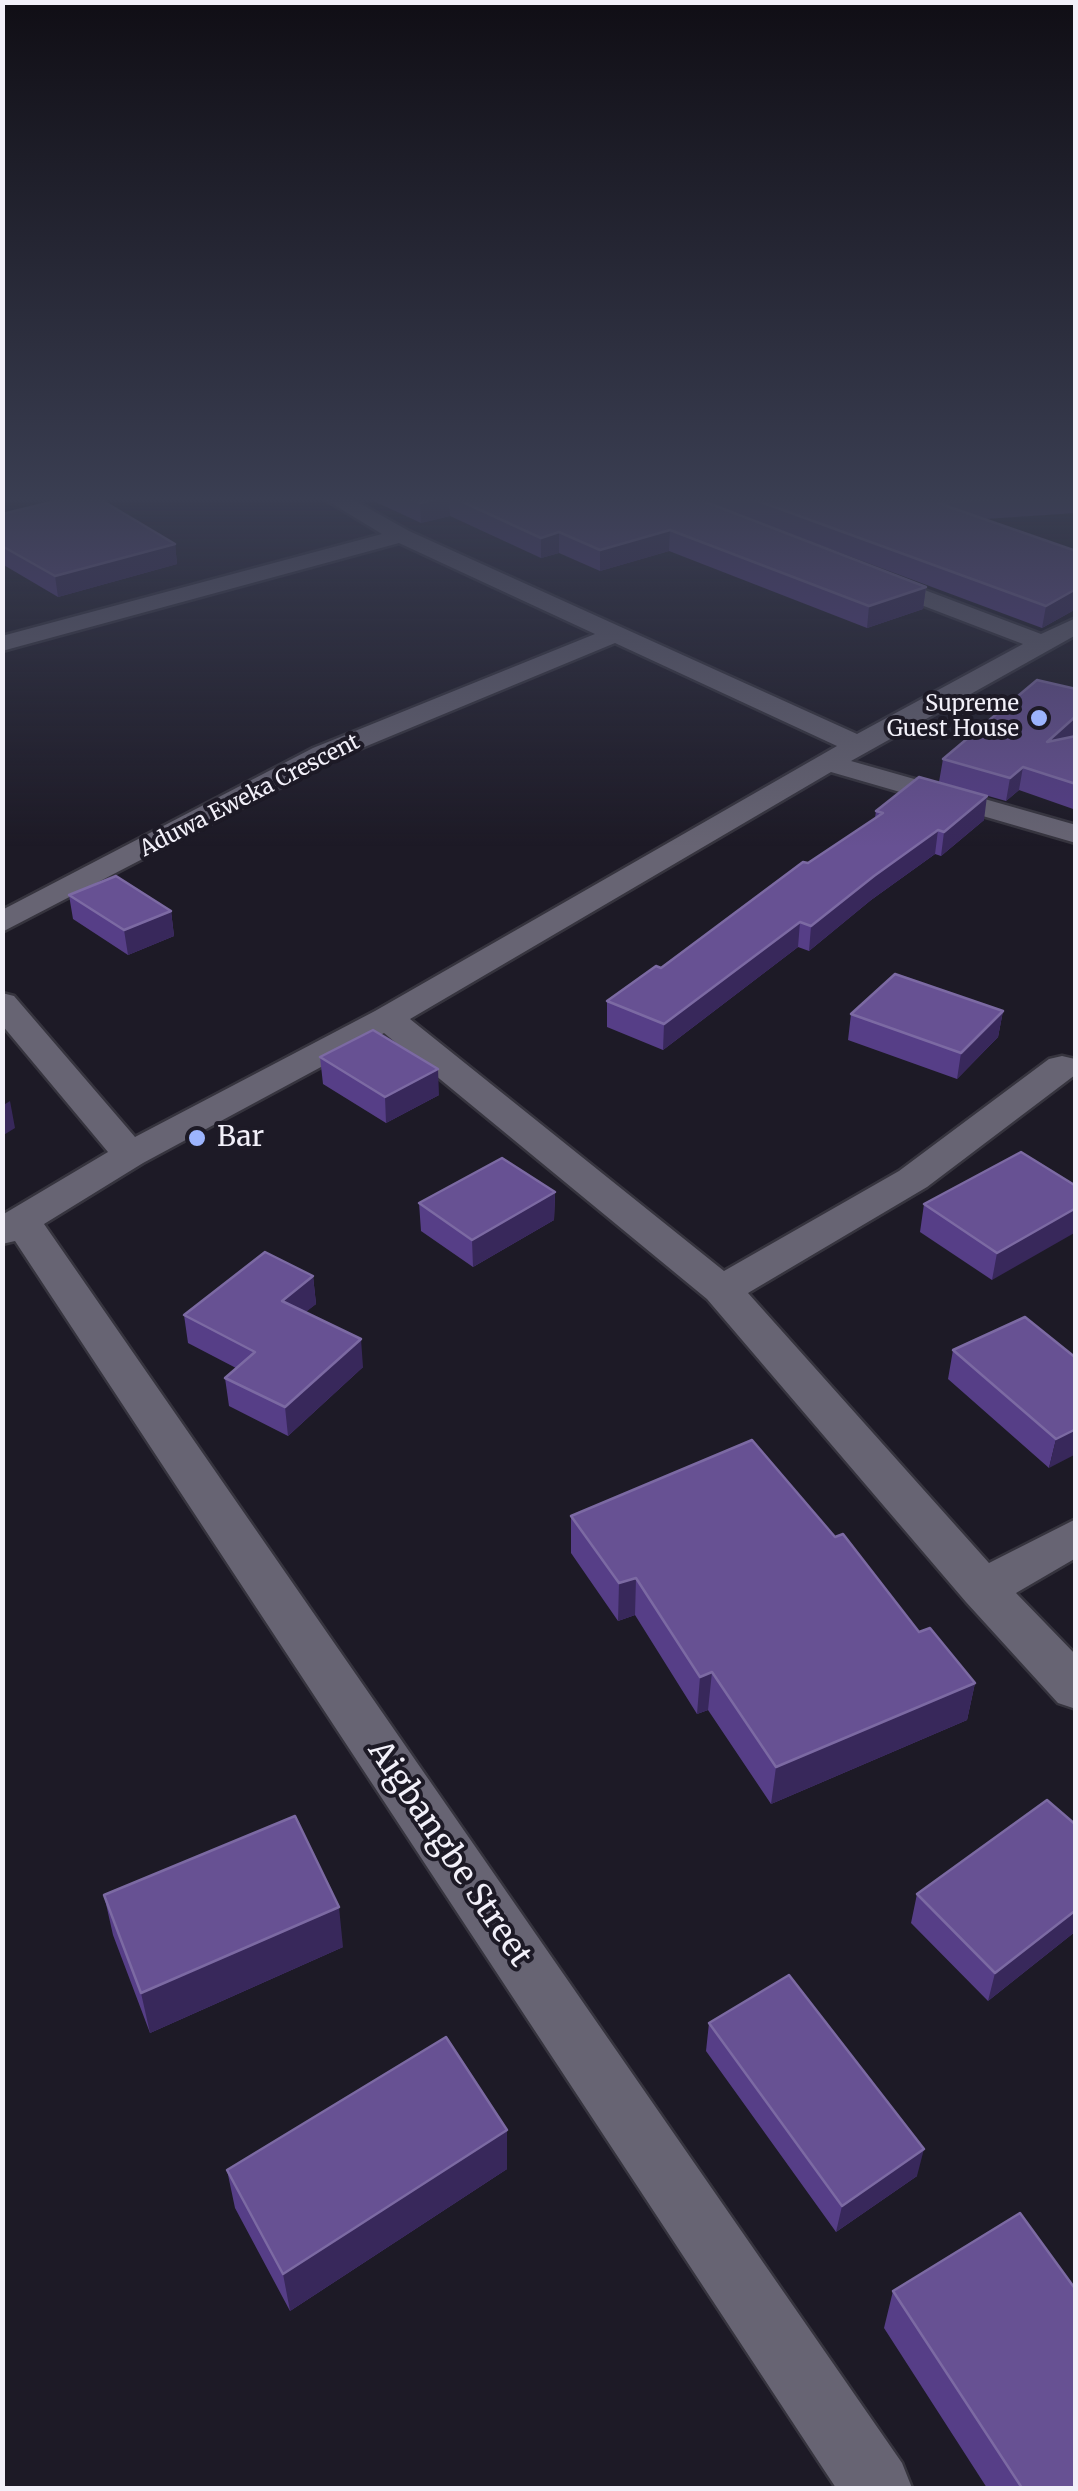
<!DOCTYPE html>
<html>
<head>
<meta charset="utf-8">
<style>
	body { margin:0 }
	#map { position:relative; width:1078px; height:2491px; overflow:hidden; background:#1d1a26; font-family:Merriweather,serif }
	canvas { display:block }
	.frame { position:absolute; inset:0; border:5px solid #f2f0f9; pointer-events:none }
</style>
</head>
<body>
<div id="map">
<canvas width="1078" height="2491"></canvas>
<div class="frame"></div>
</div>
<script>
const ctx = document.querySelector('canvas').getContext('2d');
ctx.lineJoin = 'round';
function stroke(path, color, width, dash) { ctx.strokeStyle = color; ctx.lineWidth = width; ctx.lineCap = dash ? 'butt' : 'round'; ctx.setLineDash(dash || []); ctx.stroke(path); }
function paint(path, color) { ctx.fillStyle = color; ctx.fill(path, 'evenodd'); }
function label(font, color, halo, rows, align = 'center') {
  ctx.font = font + ' Merriweather,serif'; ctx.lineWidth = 8; ctx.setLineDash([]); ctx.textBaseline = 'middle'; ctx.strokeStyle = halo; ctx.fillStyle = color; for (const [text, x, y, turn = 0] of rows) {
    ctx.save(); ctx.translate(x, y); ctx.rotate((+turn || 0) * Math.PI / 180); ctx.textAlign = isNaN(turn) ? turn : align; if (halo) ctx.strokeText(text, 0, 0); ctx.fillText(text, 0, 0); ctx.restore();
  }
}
const street = new Path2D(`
	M323 498H350L409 531 857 734 1023 644 869 585 865 580 869 575H885L1041 634 1076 618V635L851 761 1076 825V843L831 772 410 1019 724 1271 899 1171 1049 1059 1062 1056 1075 1059V1075L927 1187 748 1293 989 1563 1076 1519V1558L1016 1593 1076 1655V1709L1058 1703 966 1602 707 1299 384 1033 143 1163 44 1224 902 2463 912 2488H836L15 1241 2 1244V1215L108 1152 2 1025V993L14 996 135 1137 375 1011 837 746 615 643 333 760 2 932V910L313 748 595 634 399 543 2 651V636L382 534Z`);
const wall = new Path2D(`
	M367 498H1076V513L986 519 1076 551V609L1042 628 704 502 926 587 923 609 867 628 669 551 600 571 559 553 541 558 450 516 421 523Z
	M2 514 175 544 177 564 58 597 2 564Z
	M1076 689V810L1019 790 1006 801 939 782 943 759Z
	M876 811 984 820 941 856 935 854 871 900 809 951 798 947 663 1050 607 1027V1001L661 968 808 863 875 818Z
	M69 895 171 911 174 936 128 955 73 919Z
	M1003 1011 998 1037 957 1079 848 1040 851 1014Z
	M320 1057 439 1095 386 1123 323 1084Z
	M1076 1186 992 1280 920 1232 924 1204Z
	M555 1192 554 1220 473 1267 421 1231 419 1203Z
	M313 1276 316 1304 305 1312 363 1367 288 1436 229 1406 225 1378 236 1368 188 1343 184 1315Z
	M953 1350 1076 1358 1049 1468 948 1379Z
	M571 1516 835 1537 919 1632 975 1683 967 1720 771 1804 708 1710 697 1714 635 1615 618 1621 571 1553Z
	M1076 1825V1931L988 2001 911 1923 917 1894Z
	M104 1895 343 1947 150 2033 113 1935Z
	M709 2023 917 2176 836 2232 706 2051Z
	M507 2130V2169L290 2311 235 2208 227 2170Z
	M893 2291 1076 2488H987L884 2328Z`);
const shadedWall = new Path2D(`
	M439 498H449L450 516 421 523 420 503Z
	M670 530 669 551 600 571V550Z
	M559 532V553L541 558V538Z
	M175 544 177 564 58 597 55 576Z
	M926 587 923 609 867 628 869 606Z
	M1076 589V609L1042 628 1046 606Z
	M1076 716V735L1047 742Z
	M1023 767 1019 790 1006 801 1010 778Z
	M987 796 984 820 941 856 944 832Z
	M938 830 935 854 871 900 809 951 811 926 874 876Z
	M171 911 174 936 128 955 124 930Z
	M800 922 798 947 663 1050 664 1024Z
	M1003 1011 998 1037 957 1079 961 1053Z
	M438 1069 439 1095 386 1123 385 1097Z
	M10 1101 15 1128 2 1136V1106Z
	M555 1192 554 1220 473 1267 472 1240Z
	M1076 1208V1232L992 1280 997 1253Z
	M313 1276 316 1304 285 1329 282 1301Z
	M361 1339 363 1367 288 1436 285 1407Z
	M1076 1429V1454L1049 1468 1056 1439Z
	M636 1578 635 1615 618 1621 619 1583Z
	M712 1672 708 1710 697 1714 700 1677Z
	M975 1683 967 1720 771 1804 776 1767Z
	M339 1907 343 1947 150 2033 141 1993Z
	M1076 1910V1931L988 2001 995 1973Z
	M507 2130V2169L290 2311 283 2274Z
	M924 2149 917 2176 836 2232 842 2206Z`);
const building = new Path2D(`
	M68 498H98L175 544 55 576 2 546V514Z
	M409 498H439L420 503Z
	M454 498H695L926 587 869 606 670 530 600 550 559 532 541 538Z
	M750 498H1002L938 503 1076 551V589L1046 606Z
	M1037 680 1076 689V716L1047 742 1076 736V784L1023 767 1010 778 943 759Z
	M919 777 987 796 944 832 938 830 874 876 811 926 800 922 664 1024 607 1001 656 966 661 968 803 862 808 863 883 813 876 811Z
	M116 876 171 911 124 930 69 895Z
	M895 974 1003 1011 961 1053 851 1014Z
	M373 1030 438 1069 385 1097 320 1057Z
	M1021 1152 1076 1186V1208L997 1253 924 1204Z
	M502 1158 555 1192 472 1240 419 1203Z
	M265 1252 313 1276 282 1301 361 1339 285 1407 225 1378 255 1352 184 1315Z
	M1025 1317 1076 1358V1429L1056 1439 953 1350Z
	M752 1440 835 1537 843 1534 919 1632 930 1628 975 1683 776 1767 712 1672 700 1677 636 1578 619 1583 571 1516Z
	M1047 1800 1076 1825V1910L995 1973 917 1894Z
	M295 1816 339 1907 141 1993 104 1895Z
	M789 1975 924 2149 842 2206 709 2023Z
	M446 2037 507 2130 283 2274 227 2170Z
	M1020 2213 1076 2290V2488H1022L893 2291Z`);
const markers = [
	[1039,718,10,"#9cb4fd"],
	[197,1138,10,"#9cb4fd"]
];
const farPoinames = [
	["Supreme",1019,705],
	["Guest House",1019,730]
];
const farStreetnames = [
	["Aduwa Eweka Crescent",250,796,-27]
];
const poiNames = [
	["Bar",217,1138]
];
const nearStreetnames = [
	["Aigbangbe Street",449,1854,56]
];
stroke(street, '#36343e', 5);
paint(street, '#676473');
paint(wall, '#563e87');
paint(shadedWall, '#38285b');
paint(building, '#675193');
stroke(building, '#7c6aa3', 2.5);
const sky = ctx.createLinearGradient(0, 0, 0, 847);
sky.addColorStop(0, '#100e15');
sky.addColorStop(0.59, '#3a3e52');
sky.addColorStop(1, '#3a3e5200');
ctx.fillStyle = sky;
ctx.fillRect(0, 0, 1078, 847);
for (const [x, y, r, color] of markers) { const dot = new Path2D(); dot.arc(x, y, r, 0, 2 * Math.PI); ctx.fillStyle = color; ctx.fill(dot); stroke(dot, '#1d1a26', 4); }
label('22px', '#f2f0f9', '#1d1a26', farPoinames, 'right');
label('22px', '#f2f0f9', '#1d1a26', farStreetnames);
label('28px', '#f2f0f9', '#1d1a26', poiNames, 'left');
label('32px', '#f2f0f9', '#1d1a26', nearStreetnames);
</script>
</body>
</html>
